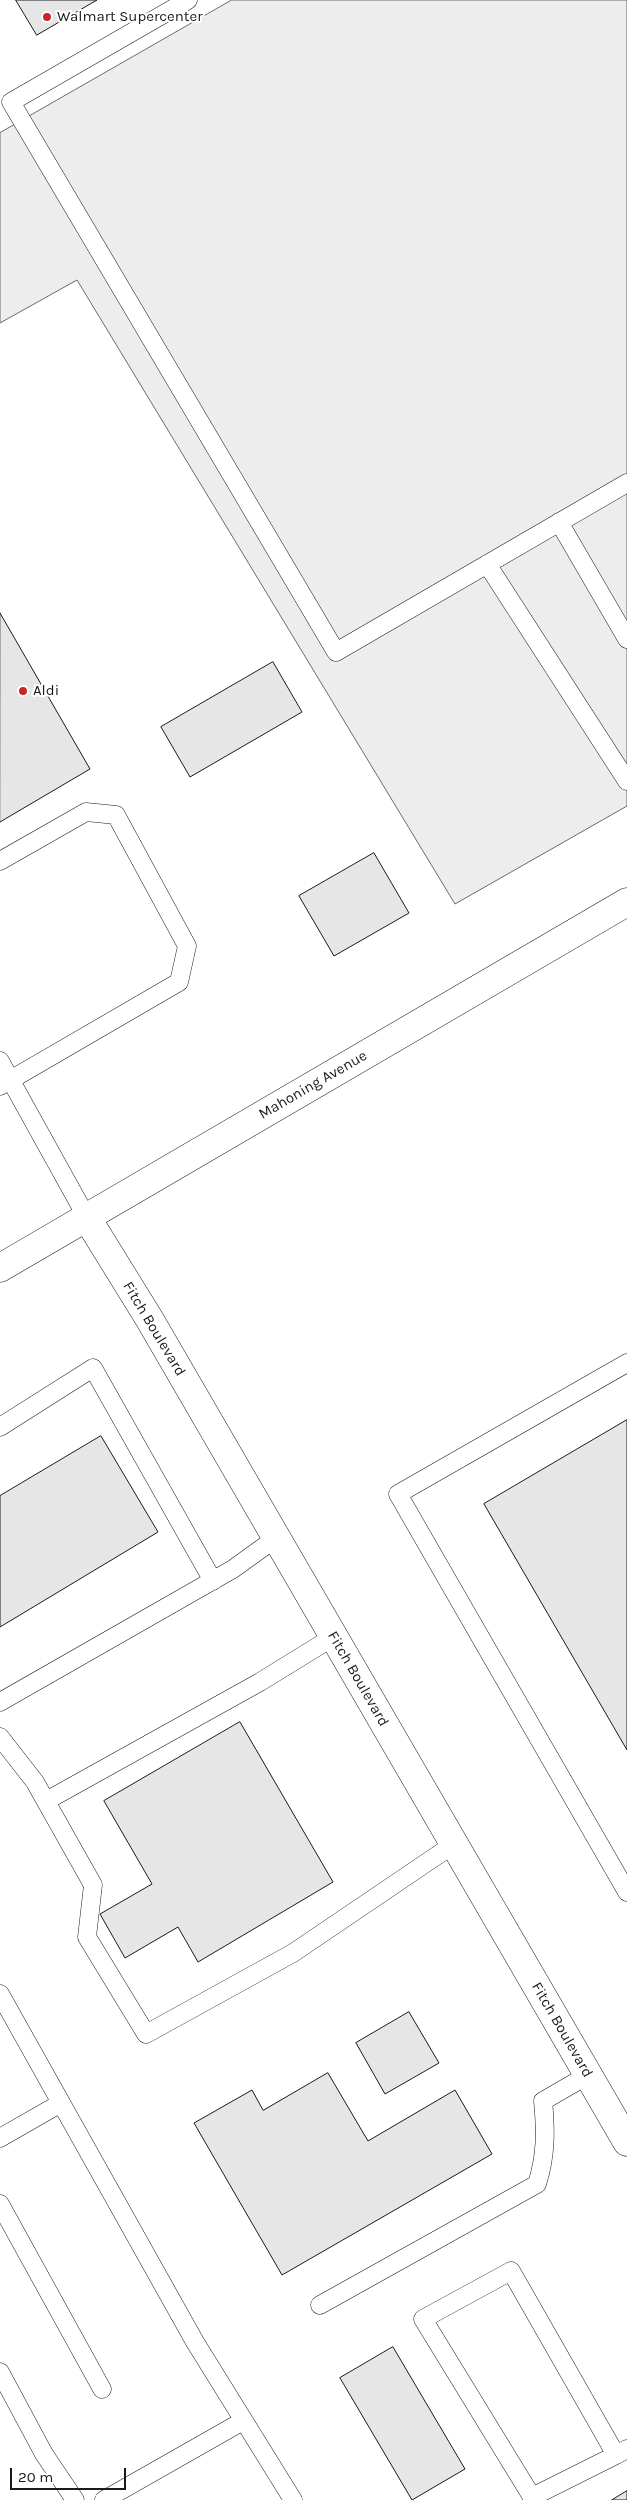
<!DOCTYPE html>
<html>
<head>
<meta charset="utf-8">
<style>
	body { margin:0 }
	#map { position:relative; width:627px; height:2500px; overflow:hidden; background:#fff; font-family:Karla,sans-serif }
	canvas { display:block }
	.scale { position:absolute; left:10px; top:2468px; width:116px; height:22px; box-sizing:border-box; border:2px solid #1a1a1a; border-top:0; padding-left:6px; font-size:15px; line-height:18px; white-space:nowrap; color:#1a1a1a; -webkit-text-stroke:4px #fff; paint-order:stroke }
</style>
</head>
<body>
<div id="map">
<canvas width="627" height="2500"></canvas>
<div class="scale">20 m</div>
</div>
<script>
const ctx = document.querySelector('canvas').getContext('2d');
ctx.lineJoin = 'round';
function paint(path, color) { ctx.fillStyle = color; ctx.fill(path, 'evenodd'); }
function stroke(path, color, width, dash) { ctx.strokeStyle = color; ctx.lineWidth = width; ctx.lineCap = dash ? 'butt' : 'round'; ctx.setLineDash(dash || []); ctx.stroke(path); }
function label(font, color, halo, rows, align = 'center') {
  ctx.font = font + ' Karla,sans-serif'; ctx.lineWidth = 4; ctx.setLineDash([]); ctx.textBaseline = 'middle'; ctx.strokeStyle = halo; ctx.fillStyle = color; for (const [text, x, y, turn = 0] of rows) {
    ctx.save(); ctx.translate(x, y); ctx.rotate((+turn || 0) * Math.PI / 180); ctx.textAlign = isNaN(turn) ? turn : align; if (halo) ctx.strokeText(text, 0, 0); ctx.fillText(text, 0, 0); ctx.restore();
  }
}
const parking = new Path2D(`
	M232 0H627V806L455 904 77 280 0 323V133Z`);
const building = new Path2D(`
	M16 0H97L37 35Z
	M0 613 90 769 0 822Z
	M273 662 302 712 190 777 161 727Z
	M374 853 409 913 334 956 299 896Z
	M627 1420V1750L484 1504Z
	M101 1436 158 1532 0 1627V1496Z
	M240 1722 333 1882 198 1962 178 1927 125 1958 100 1914 152 1884 104 1801Z
	M409 2012 439 2063 385 2094 356 2043Z
	M328 2073 368 2141 455 2090 492 2154 282 2275 194 2123 252 2090 263 2110Z
	M393 2347 465 2469 412 2500 340 2378Z
	M627 2491V2500H612Z`);
const lane = new Path2D(`
	M188 0 11 102 336 652 627 483
	M559 522 627 639
	M487 564 627 781
	M0 861 86 812 116 815 187 946 179 982 0 1086
	M0 1061 87 1218
	M627 1363 398 1494 627 1892
	M0 1427 93 1368 213 1581
	M0 1702 233 1569 276 1538
	M0 1737 35 1782 93 1885 87 1937 146 2034 293 1953 454 1844
	M46 1801 260 1682 333 1637
	M0 1994 195 2342 293 2500
	M0 2138 61 2103
	M0 2204 102 2389
	M320 2305 537 2184C546 2156 546 2131 543 2101L588 2075
	M0 2372 44 2454 75 2500
	M616 2455 511 2271 423 2319 532 2497 616 2455 627 2449
	M104 2500 243 2421`);
const street = new Path2D(`
	M87 1218 150 1320 627 2142`);
const primary = new Path2D(`
	M0 1268 627 902`);
const markers = [
	[47,17,5,"#c62828"],
	[23,691,5,"#c62828"]
];
const poiNames = [
	["Walmart Supercenter",57,17],
	["Aldi",33,691]
];
const streetNames = [
	["Mahoning Avenue",313,1085,-30],
	["Fitch Boulevard",154,1329,59],
	["Fitch Boulevard",358,1679,60],
	["Fitch Boulevard",562,2030,60]
];
paint(parking, '#ededed');
stroke(parking, '#6a6a6a', 1);
paint(building, '#e6e6e6');
stroke(building, '#1a1a1a', 1);
stroke(lane, '#1a1a1a', 19);
stroke(street, '#1a1a1a', 29);
stroke(primary, '#1a1a1a', 29);
stroke(lane, '#fff', 18);
stroke(street, '#fff', 28);
stroke(primary, '#fff', 28);
for (const [x, y, r, color] of markers) { const dot = new Path2D(); dot.arc(x, y, r, 0, 2 * Math.PI); ctx.fillStyle = color; ctx.fill(dot); stroke(dot, '#fff', 2); }
label('15px', '#1a1a1a', '#fff', poiNames, 'left');
label('15px', '#1a1a1a', '#fff', streetNames);
</script>
</body>
</html>
